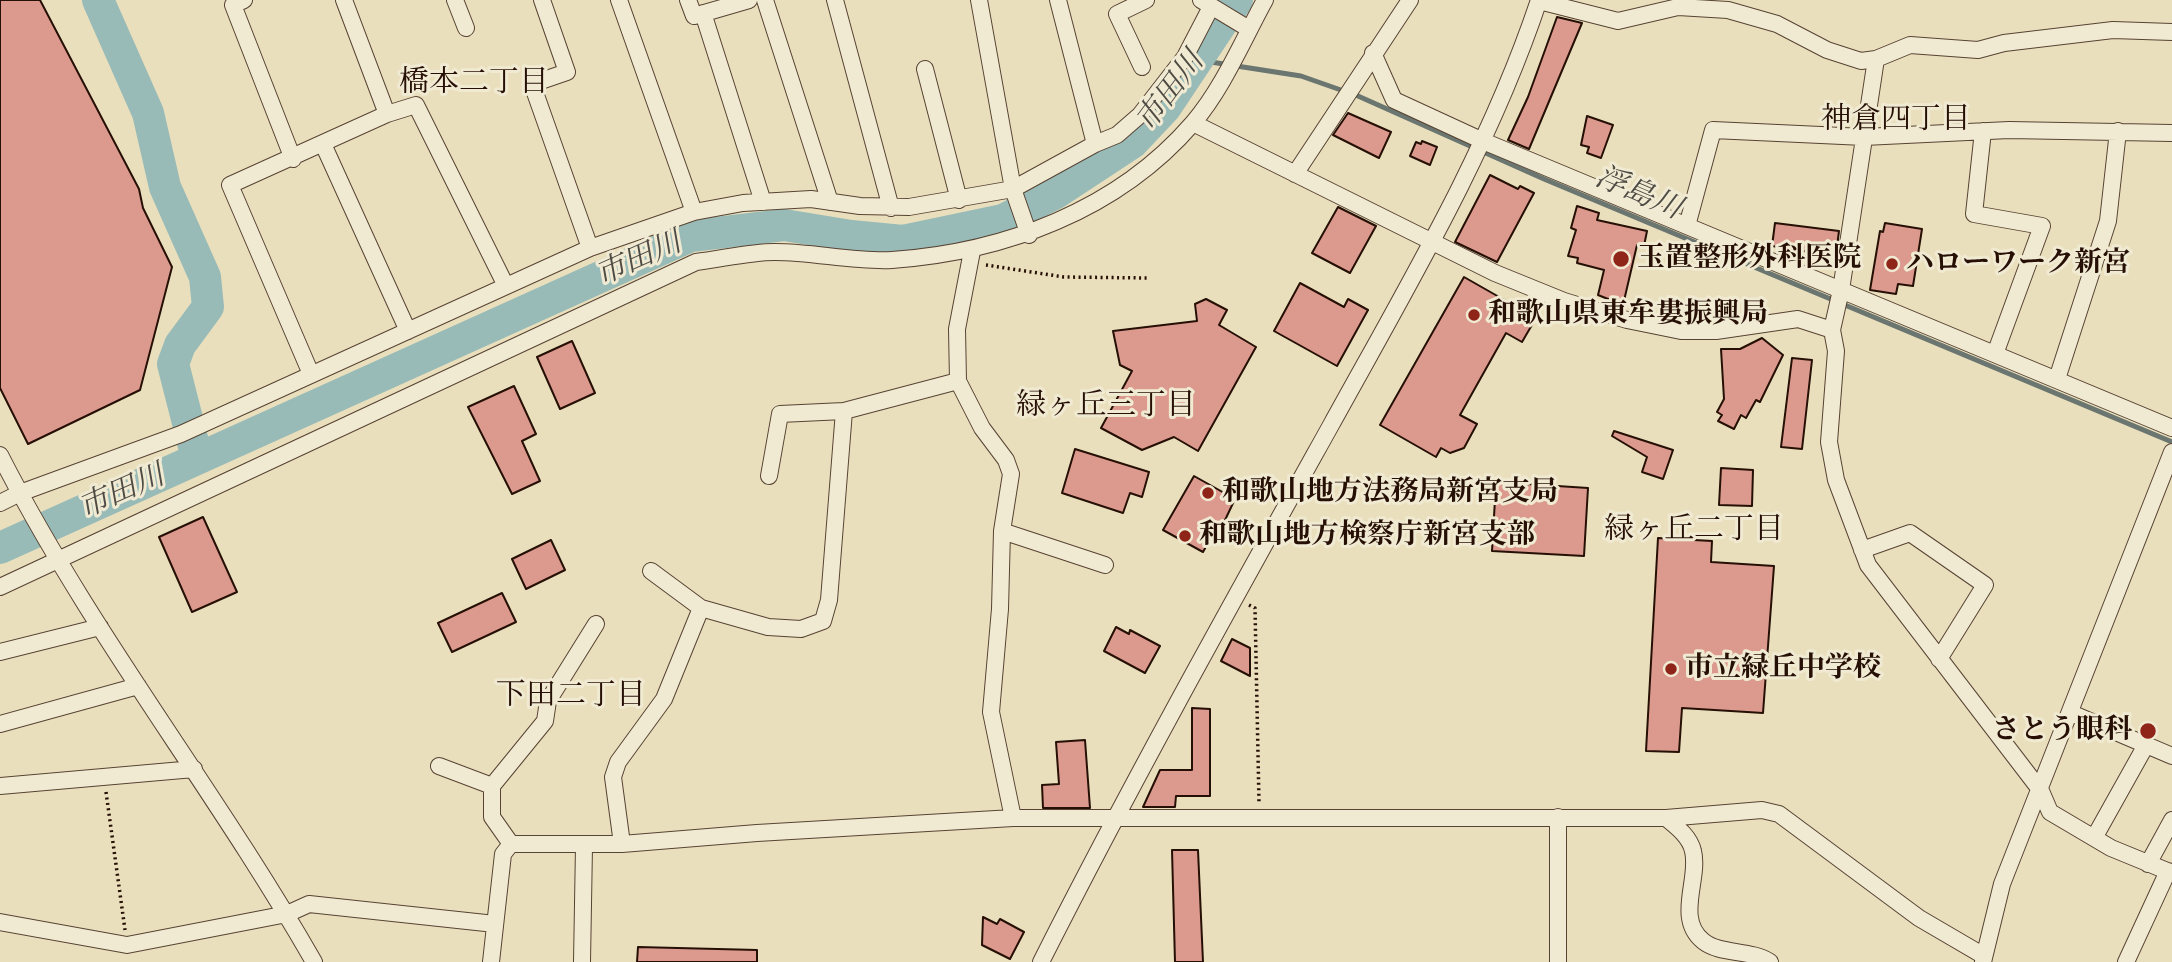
<!DOCTYPE html>
<html>
<head>
<meta charset="utf-8">
<style>
	body { margin:0 }
	canvas { display:block; background:#e9dfbc }
</style>
</head>
<body>
<canvas width="2172" height="962"></canvas>
<script>
const ctx = document.querySelector('canvas').getContext('2d');
ctx.lineJoin = 'round';
function stroke(path, color, width, dash) { ctx.strokeStyle = color; ctx.lineWidth = width; ctx.lineCap = dash ? 'butt' : 'round'; ctx.setLineDash(dash || []); ctx.stroke(path); }
function paint(path, color) { ctx.fillStyle = color; ctx.fill(path, 'evenodd'); }
function label(font, color, halo, rows, align = 'center') {
  ctx.font = font + ' Alegreya,"Noto Serif JP",serif'; ctx.lineWidth = 6; ctx.setLineDash([]); ctx.textBaseline = 'middle'; ctx.strokeStyle = halo; ctx.fillStyle = color; for (const [text, x, y, turn = 0] of rows) {
    ctx.save(); ctx.translate(x, y); ctx.rotate((+turn || 0) * Math.PI / 180); ctx.textAlign = isNaN(turn) ? turn : align; if (halo) ctx.strokeText(text, 0, 0); ctx.fillText(text, 0, 0); ctx.restore();
  }
}
const stream = new Path2D(`
	M1198 60 1301 76 1358 96 1544 179 2172 442`);
const river = new Path2D(`
	M98 0 148 113 165 187 205 277 208 307 180 345 173 364 197 458
	M0 548 691 236 784 225 851 236 903 241 1003 220 1056 193 1132 143 1165 108 1237 0`);
const building = new Path2D(`
	M0 0H40L139 189 143 208 172 267 140 390 28 444 0 388Z
	M1557 17 1582 23 1529 149 1508 140 1528 97Z
	M1348 113 1391 132 1379 158 1333 135Z
	M1587 116 1613 125 1601 158 1587 153 1589 147 1581 145Z
	M1422 141 1437 147 1430 165 1410 156 1416 142 1421 144Z
	M1490 175 1518 189 1520 186 1534 193 1497 262 1455 242Z
	M1577 206 1599 213 1597 220 1647 231 1644 246 1637 245 1623 305 1598 295 1604 270 1577 263 1578 258 1568 256 1576 230 1571 228Z
	M1338 207 1376 226 1350 273 1312 253Z
	M1775 223 1839 231 1836 254 1809 248V252L1772 246Z
	M1885 223 1922 229 1913 286 1898 284 1896 294 1870 290 1880 231 1883 232Z
	M1464 277 1536 318 1522 342 1506 333 1460 415 1477 424 1464 448 1450 453 1441 448 1436 457 1380 425Z
	M1300 283 1344 307 1348 299 1368 310 1337 366 1274 331Z
	M1206 299 1227 310 1219 325 1256 347 1198 451 1174 437 1142 450 1101 428 1132 371 1120 365 1113 331 1197 321 1195 304Z
	M1762 338 1783 355 1760 402 1756 400 1746 418 1741 415 1734 429 1718 421 1722 415 1717 412 1724 399 1721 349H1740Z
	M572 341 595 393 560 409 537 357Z
	M1792 358 1812 360 1802 449 1781 447Z
	M514 386 536 434 522 441 540 481 512 494 468 407Z
	M1614 431 1673 450 1663 479 1642 472 1647 457 1612 436Z
	M1075 449 1149 472 1142 497 1130 493 1123 513 1062 493Z
	M1721 468 1753 470 1752 506 1719 505Z
	M1194 476 1235 499 1217 537 1213 534 1203 552 1163 530Z
	M1496 482 1588 488 1584 556 1492 551Z
	M203 517 237 592 192 612 159 537Z
	M1658 538 1712 541 1711 562 1774 566 1763 713 1682 708 1679 752 1646 751Z
	M551 540 565 570 526 589 512 559Z
	M502 593 516 622 452 652 438 623Z
	M1116 627 1129 634 1130 630 1160 646 1145 673 1104 651Z
	M1232 639 1250 648V676L1221 661Z
	M1192 708 1210 709V796H1176L1175 807H1143L1160 770H1192Z
	M1085 740 1090 808H1043L1042 785 1059 784 1056 742Z
	M1172 850H1198L1203 962H1175Z
	M983 917 997 924 1000 919 1024 932 1010 959 982 945Z
	M638 947 757 950V962H637Z`);
const path = new Path2D(`
	M986 265 1064 277 1147 278
	M1249 605 1255 608 1259 803
	M106 792 125 930`);
const minor = new Path2D(`
	M244 0 233 5 293 159
	M344 0 387 114
	M455 0 466 28
	M542 0 567 72 532 84 590 248
	M619 0 694 212
	M688 0 694 16 749 0
	M765 0 830 202
	M835 0 891 208
	M979 0 1013 189 1029 235
	M1058 0 1095 144
	M1201 0 1249 29
	M1539 1 1618 21 1678 7 1728 10 1777 24 1827 50 1861 61 1876 59 1910 45 1978 50 2004 43 2113 30 2172 32
	M703 13 763 202
	M1373 53 1394 100 1483 141 2172 428
	M1876 59 1841 290 1832 330 1836 351 1829 442 1836 480 1868 565 2041 791 2050 812 2111 848 2172 873
	M1142 67 1117 14 1146 0
	M925 69 959 200
	M1193 123 1495 273 1564 301 1627 320 1681 331H1716L1798 319 1832 330
	M1983 131 1974 214 2042 226 1995 354
	M323 144 408 331
	M1295 174 1410 0
	M1687 226 1713 130 1864 137 2009 130 2172 133
	M972 251 957 329 958 381 982 428 1006 460 1011 474 1002 531 1000 609 991 712 1013 818
	M311 374 230 185 387 114 416 105 506 286
	M2057 379 2108 221 2118 131
	M0 455C90 632 215 789 314 962
	M769 476 780 414 844 411
	M0 503 20 493 181 434 590 248 694 212 743 203 811 199 860 206 909 207 1013 189 1095 144 1117 135 1140 115 1185 57 1211 7
	M1002 531 1105 565
	M1862 550 1910 533 1985 585 1939 659
	M651 571 701 608 768 627 801 629 823 621 829 600 844 411 958 381
	M0 587 696 262C722 259 749 252 775 252 814 252 854 262 892 260 1004 252 1117 211 1193 123 1223 88 1243 40 1265 0
	M0 652 100 627
	M2071 713 2172 756
	M0 724 138 686
	M439 766 492 786
	M0 786 194 769
	M1558 817V962
	M1666 818C1677 827 1690 837 1693 851 1700 879 1675 918 1703 941 1720 955 1750 949 1770 962
	M2094 838 2146 745
	M511 844 492 817V786L545 721 548 701 596 624
	M622 844 613 777 618 762 664 699 701 608
	M2148 864 2172 820
	M0 922 127 945 287 914 309 904 495 924
	M491 962 503 854 511 844H622L757 833 1013 818H1666L1762 810 1779 814 1919 918 1984 956
	M582 962 584 846
	M1041 962C1133 780 1232 603 1331 425 1407 287 1489 150 1539 0
	M1983 962 2002 884 2172 452
	M2126 962 2168 871`);
const markers = [
	[1621,259,9,"#8f2418"],
	[1892,264,7,"#8f2418"],
	[1474,315,7,"#8f2418"],
	[1208,493,7,"#8f2418"],
	[1185,536,7,"#8f2418"],
	[1671,669,7,"#8f2418"],
	[2148,731,9,"#8f2418"]
];
const poiNames = [
	["玉置整形外科医院",1637,259],
	["ハローワーク新宮",1906,264],
	["和歌山県東牟婁振興局",1488,315],
	["和歌山地方法務局新宮支局",1222,493],
	["和歌山地方検察庁新宮支部",1199,536],
	["市立緑丘中学校",1685,669],
	["さとう眼科",2132,731,"right"]
];
const neighbourhoodNames = [
	["橋本二丁目",474,84],
	["神倉四丁目",1896,121],
	["緑ヶ丘三丁目",1106,407],
	["緑ヶ丘二丁目",1694,531],
	["下田二丁目",571,697]
];
const waterNames = [
	["市田川",1171,92,-53],
	["浮島川",1638,194,23],
	["市田川",639,260,-24],
	["市田川",122,493,-24]
];
stroke(stream, '#6b7670', 5);
stroke(river, '#99bbb8', 32);
paint(building, '#db9a8d');
stroke(building, '#260f05', 2);
stroke(minor, '#574333', 18);
stroke(path, '#260f05', 3.5, [2, 3.5]);
stroke(minor, '#f1ead3', 16);
for (const [x, y, r, color] of markers) { const dot = new Path2D(); dot.arc(x, y, r, 0, 2 * Math.PI); ctx.fillStyle = color; ctx.fill(dot); stroke(dot, '#f1ead3', 2.5); }
label('bold 28px', '#260f05', '#f1ead3', poiNames, 'left');
label('30px', '#260f05', '#f1ead3', neighbourhoodNames);
label('italic 30px', '#4e4b44', '#f1ead3', waterNames);
</script>
</body>
</html>
